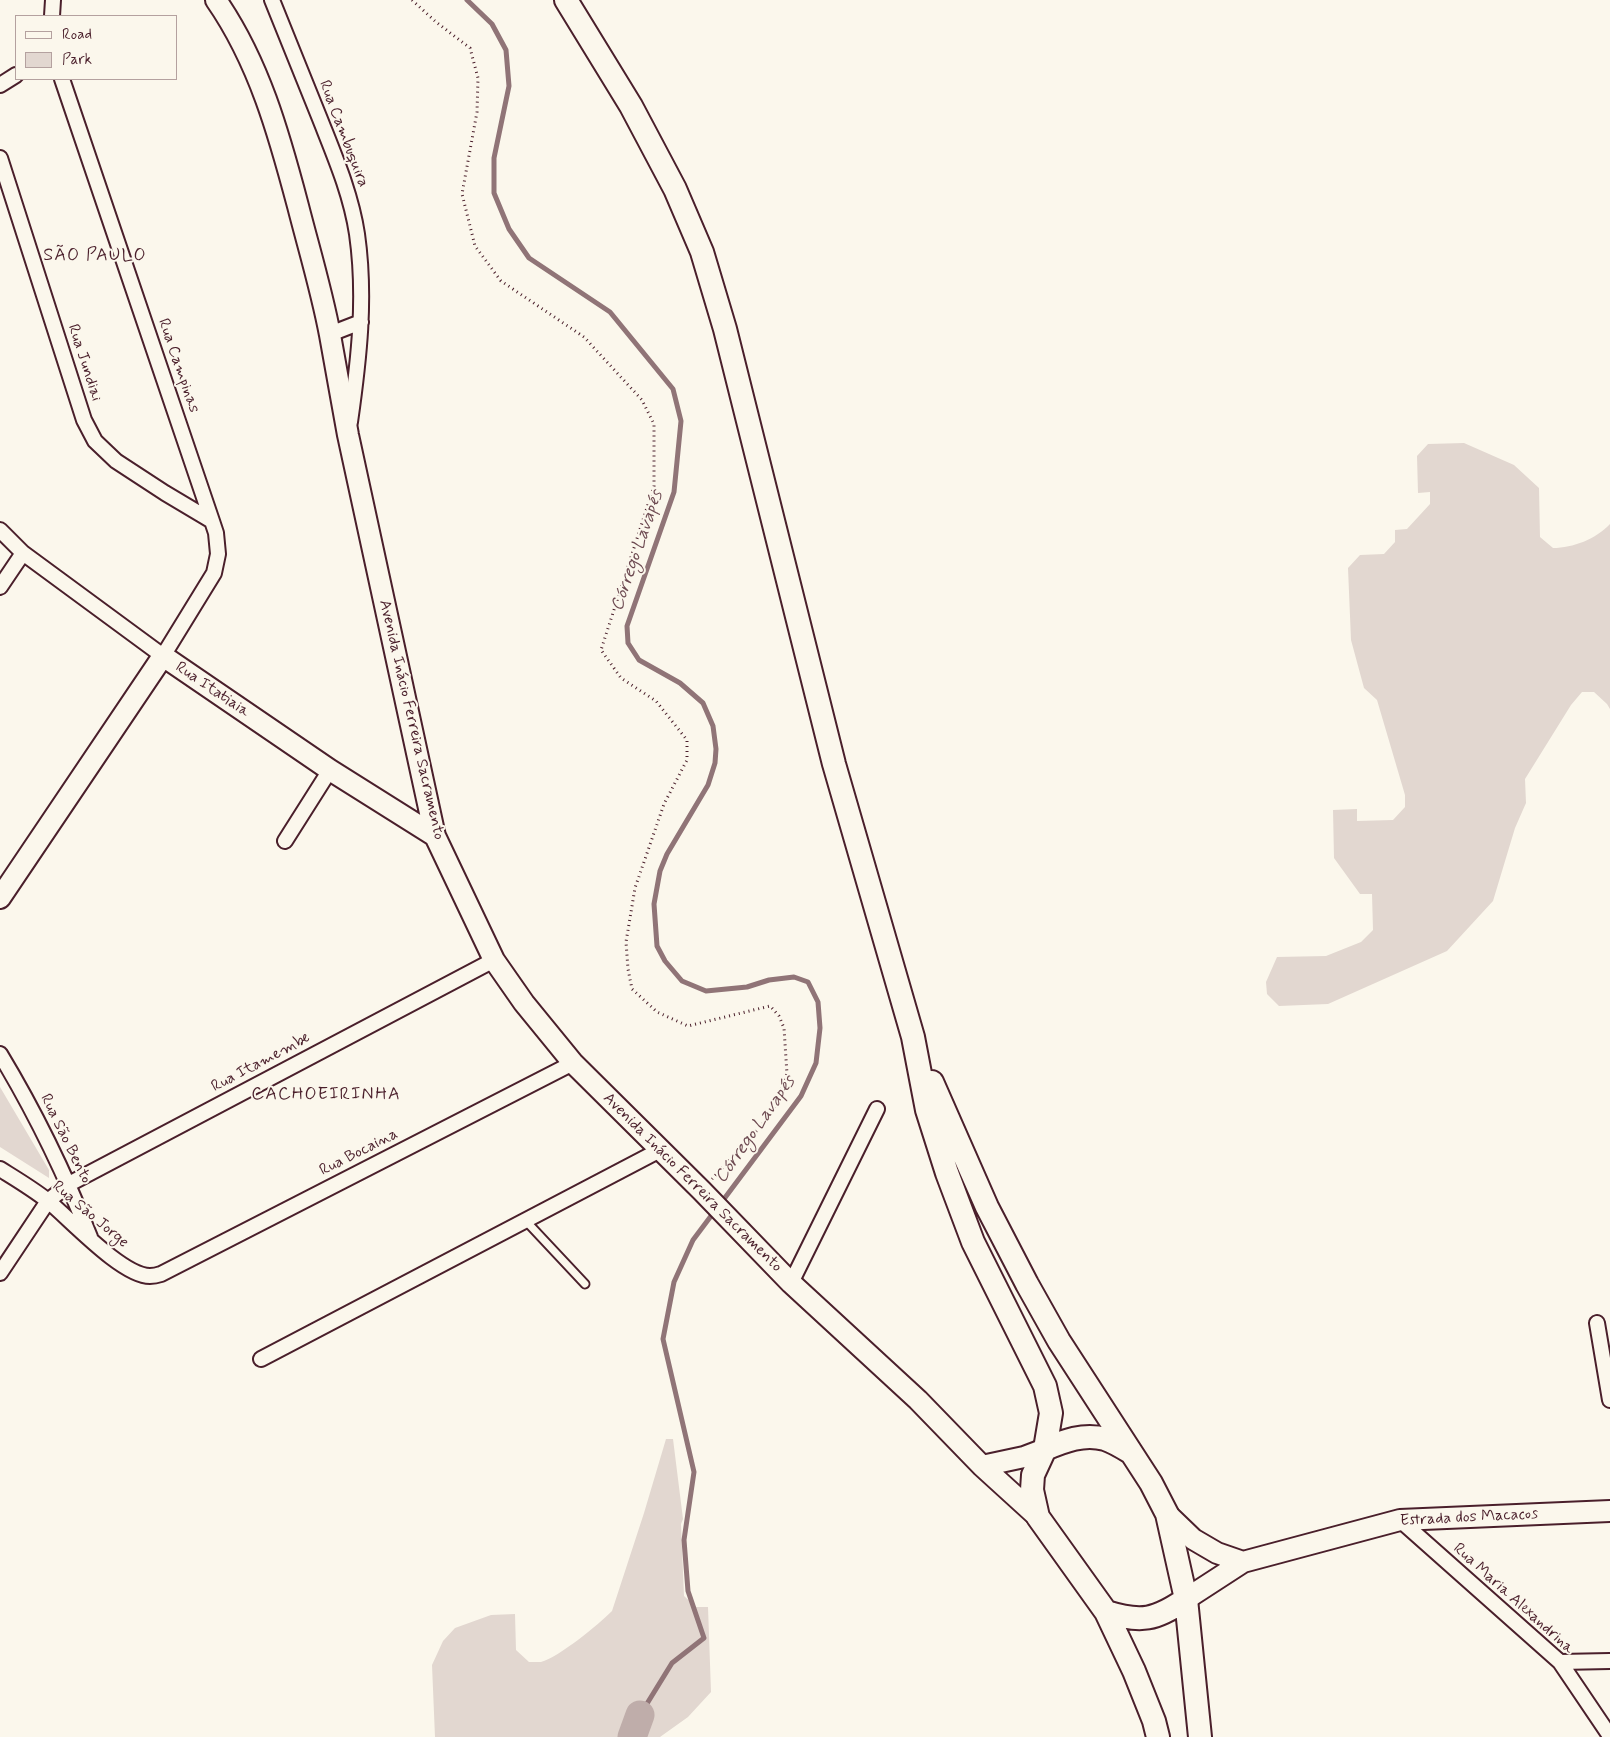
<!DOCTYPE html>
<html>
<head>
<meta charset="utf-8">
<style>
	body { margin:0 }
	#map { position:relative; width:1610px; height:1737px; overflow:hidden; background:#fbf7ec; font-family:Mynerve,sans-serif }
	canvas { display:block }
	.legend { position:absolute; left:15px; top:15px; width:162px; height:65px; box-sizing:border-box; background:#fbf7ec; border:1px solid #b4a19f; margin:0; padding:6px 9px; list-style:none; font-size:15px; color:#4a1f2b }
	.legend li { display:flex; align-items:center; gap:10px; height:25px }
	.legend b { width:25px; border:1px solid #b4a19f }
</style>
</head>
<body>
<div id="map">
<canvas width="1610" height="1737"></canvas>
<ul class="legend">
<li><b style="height:6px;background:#fbf7ec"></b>Road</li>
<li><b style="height:14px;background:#e2d7d0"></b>Park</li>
</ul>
</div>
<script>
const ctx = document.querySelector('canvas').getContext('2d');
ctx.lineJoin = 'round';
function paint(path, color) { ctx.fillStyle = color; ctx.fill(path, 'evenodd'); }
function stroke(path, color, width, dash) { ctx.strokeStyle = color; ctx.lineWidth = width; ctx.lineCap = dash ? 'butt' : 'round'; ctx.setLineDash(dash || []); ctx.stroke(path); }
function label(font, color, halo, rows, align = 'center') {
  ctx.font = font + ' Mynerve,sans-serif'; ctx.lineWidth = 4; ctx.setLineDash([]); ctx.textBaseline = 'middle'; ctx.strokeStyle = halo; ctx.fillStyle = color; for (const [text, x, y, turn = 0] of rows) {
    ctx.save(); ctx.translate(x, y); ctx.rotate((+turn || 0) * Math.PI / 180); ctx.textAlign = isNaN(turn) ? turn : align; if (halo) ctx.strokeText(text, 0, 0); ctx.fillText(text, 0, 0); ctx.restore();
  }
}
const green = new Path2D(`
	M1464 443 1514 465 1539 488 1540 537 1553 548C1573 548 1596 539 1610 524V709L1607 704 1594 692H1582L1571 705 1525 779 1526 803 1515 828 1493 901 1447 951 1328 1004 1279 1006 1267 994 1266 982 1277 957 1326 956 1361 942 1373 930 1372 894H1360L1334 858 1333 810 1357 809V821L1393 820 1405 807V795L1377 700 1364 688 1351 640 1348 568 1360 555 1384 554 1395 542V530L1407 529 1430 504V492L1418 493 1417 456 1428 444Z
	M0 1087 49 1170V1178L0 1147Z
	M666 1439H673L683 1519 681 1524 684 1596 696 1607H708L711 1692 688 1717 660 1737H435L432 1665 443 1641 455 1628 491 1615 515 1614 516 1650 529 1662C532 1662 537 1662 541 1662 559 1657 598 1625 612 1611L644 1513Z`);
const stream = new Path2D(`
	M467 0 492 24 506 50 509 86 494 158V193L509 229 529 258 610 312 673 389 681 421 674 492 627 626 628 643 639 660 680 683 703 703 713 726 716 749 715 763 708 785 667 854 660 871 654 904 657 946 665 961 682 981 706 991 747 987 769 980 794 977 808 982 818 1002 820 1028 816 1063 801 1096 721 1203
	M640 1715 672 1663 704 1638 688 1591 684 1540 694 1472 663 1339 674 1282 693 1240 714 1212`);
const river = new Path2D(`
	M632 1737 640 1715`);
const path = new Path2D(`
	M412 0 436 22 470 48 478 78 477 112 462 194 475 246 501 281 584 337 642 400 654 424V486L601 650 621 678 656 701 687 740V760L664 804 635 888 626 942 628 969 632 989 657 1012 688 1026 770 1006 779 1016 784 1028 787 1074 771 1115 712 1179`);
const lane = new Path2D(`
	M525 1220 585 1284`);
const street = new Path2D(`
	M272 0C288 40 304 79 320 119 335 157 351 194 357 234 366 297 359 359 350 422
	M52 16 53 0
	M0 85 16 75
	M0 158 84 420 95 441 116 461 165 493 212 521
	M330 334 361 322
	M0 530 23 553 163 656 214 573 218 554 216 533 212 521 62 79
	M0 587 23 553
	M285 841 330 770
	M0 1054C35 1112 65 1174 90 1237
	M0 1169C16 1179 33 1189 48 1201 70 1219 122 1276 150 1276 153 1276 158 1275 161 1274L573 1063
	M0 1273 48 1201 69 1184 494 960
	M791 1283 877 1109
	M1597 1323 1610 1400
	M261 1359 660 1150
	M1400 1520 1560 1662 1610 1736
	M1560 1662 1610 1661`);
const secondary = new Path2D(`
	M216 0C259 62 279 134 298 206 309 249 322 292 330 335 336 368 342 402 348 435L435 836 494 960 524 1003 573 1063 702 1191 791 1283 918 1400 982 1466 1038 1517
	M0 898 163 656 330 770 435 836
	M982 1466 1024 1457 1045 1449
	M1167 1514 1193 1539 1217 1553 1243 1562
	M1186 1599 1243 1562 1400 1520 1610 1511`);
const primary = new Path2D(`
	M566 0 631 106 675 189 702 252 725 329 834 764 913 1037 927 1110 947 1173 973 1242 1045 1386 1051 1413 1045 1449 1033 1475 1032 1490 1038 1517 1106 1612 1134 1671 1154 1721 1158 1737
	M932 1082 987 1207 1027 1284 1059 1341 1151 1483 1167 1514 1186 1599 1200 1737
	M1045 1449C1064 1441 1084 1433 1105 1439 1114 1442 1122 1447 1130 1452
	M1106 1612C1141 1623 1156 1620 1186 1599`);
const streetNames = [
	["Rua Cambuquira",343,134,69],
	["Rua Jundiai",84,363,72],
	["Rua Campinas",178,366,71],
	["Rua Itatiaia",212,690,34],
	["Avenida Inácio Ferreira Sacramento",411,720,77],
	["Rua Itamembe",261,1063,-28],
	["Rua São Bento",65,1139,64],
	["Rua Bocaina",359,1153,-27],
	["Avenida Inácio Ferreira Sacramento",692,1183,45],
	["Rua São Jorge",90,1215,40],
	["Estrada dos Macacos",1469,1518,-3],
	["Rua Maria Alexandrina",1513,1599,42]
];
const neighbourhoodNames = [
	["SÃO PAULO",95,256],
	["CACHOEIRINHA",326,1095]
];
const waterNames = [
	["Córrego Lavapés",638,551,-71],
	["Córrego Lavapés",756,1130,-55]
];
paint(green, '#e2d7d0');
stroke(stream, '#907477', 5);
stroke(river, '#bfadaa', 29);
stroke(lane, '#4a1f2b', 11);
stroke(street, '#4a1f2b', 18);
stroke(secondary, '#4a1f2b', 24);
stroke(primary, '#4a1f2b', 26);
stroke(path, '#4a1f2b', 3, [1, 4]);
stroke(lane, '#fbf7ec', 7);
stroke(street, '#fbf7ec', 14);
stroke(secondary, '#fbf7ec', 20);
stroke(primary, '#fbf7ec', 22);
label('16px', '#4a1f2b', '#fbf7ec', streetNames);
ctx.letterSpacing = '1px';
label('18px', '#4a1f2b', '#fbf7ec', neighbourhoodNames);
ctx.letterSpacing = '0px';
label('italic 18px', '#6d4a51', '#fbf7ec', waterNames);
</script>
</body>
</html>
